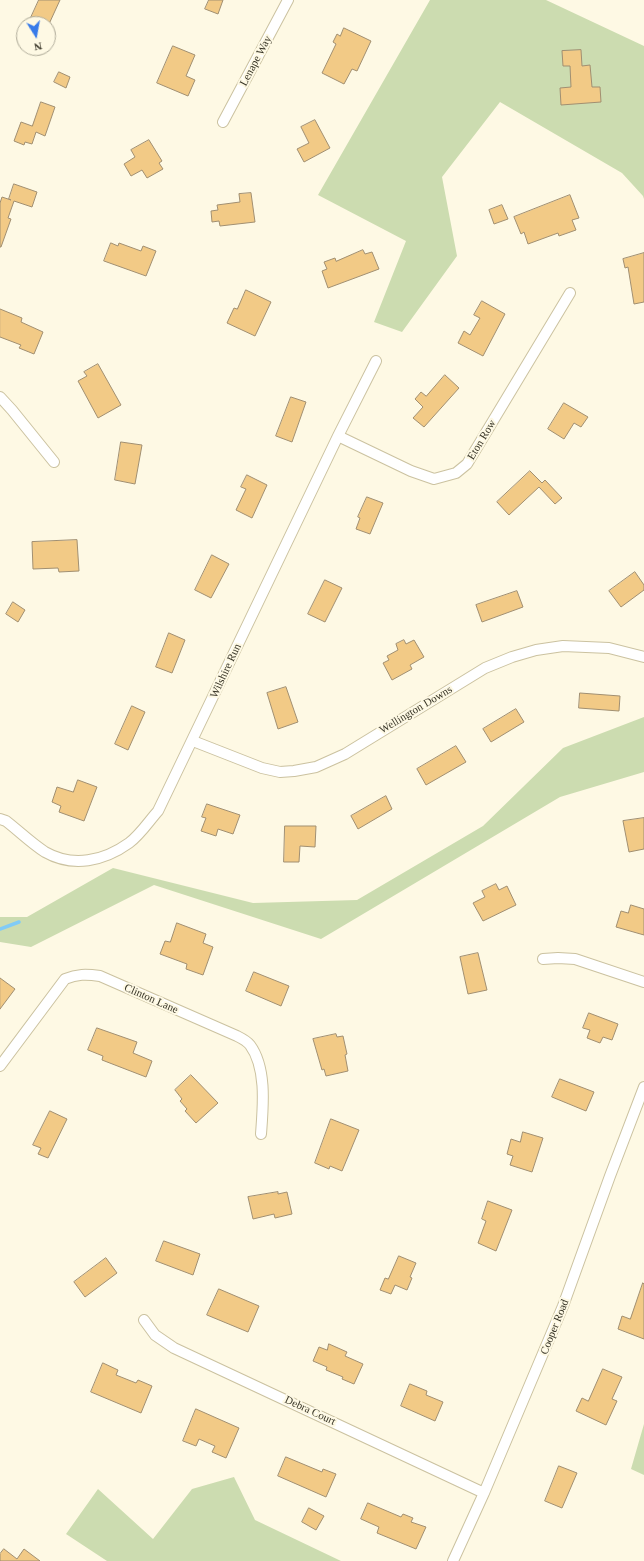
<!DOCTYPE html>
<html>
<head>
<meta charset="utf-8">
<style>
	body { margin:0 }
	#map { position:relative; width:644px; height:1561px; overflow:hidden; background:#fef9e4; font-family:"Times New Roman",serif }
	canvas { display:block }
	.north { position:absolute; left:16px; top:16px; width:40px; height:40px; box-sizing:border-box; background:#fef9e4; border:1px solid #afab99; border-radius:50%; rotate:169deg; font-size:11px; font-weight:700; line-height:16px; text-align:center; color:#393628 }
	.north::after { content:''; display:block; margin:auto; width:14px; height:18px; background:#387be9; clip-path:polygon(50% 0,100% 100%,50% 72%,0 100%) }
</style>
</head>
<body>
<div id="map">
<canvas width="644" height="1561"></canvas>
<div class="north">N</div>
</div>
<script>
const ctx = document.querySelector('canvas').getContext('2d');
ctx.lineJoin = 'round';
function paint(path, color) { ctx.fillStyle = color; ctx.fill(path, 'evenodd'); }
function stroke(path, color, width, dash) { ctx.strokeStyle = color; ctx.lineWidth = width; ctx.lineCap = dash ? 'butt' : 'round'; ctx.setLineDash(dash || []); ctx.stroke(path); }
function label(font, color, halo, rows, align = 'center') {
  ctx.font = font + ' "Times New Roman",serif'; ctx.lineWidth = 4; ctx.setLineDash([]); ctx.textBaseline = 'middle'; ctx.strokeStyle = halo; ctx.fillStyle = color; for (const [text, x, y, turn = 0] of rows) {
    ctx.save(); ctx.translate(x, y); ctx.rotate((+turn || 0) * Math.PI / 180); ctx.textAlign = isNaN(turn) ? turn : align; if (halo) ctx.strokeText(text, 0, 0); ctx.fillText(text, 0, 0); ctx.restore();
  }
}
const green = new Path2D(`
	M430 0H546L644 46V199L643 196 622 173 500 102 442 177 457 256 402 332 374 322 406 241 318 195Z
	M644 717V772L560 797 321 939 154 885 31 947 0 942V917H27L113 868 253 903 357 900 483 826 563 748Z
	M644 1424V1475L631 1469Z
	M234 1477 255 1520 341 1561H107L66 1534 98 1489 153 1539 192 1489Z`);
const stream = new Path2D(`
	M0 929 19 922`);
const building = new Path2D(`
	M39 0H60L49 24H28Z
	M209 0H223L218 14 205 9Z
	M344 28 371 41 357 71 352 69 344 84 322 73 336 44 333 42 337 34 340 36Z
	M173 46 195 55 186 76 195 80 188 96 157 83Z
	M581 50 582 66 590 65 592 87H600L601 102 561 105 560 88 571 87 570 66H563L562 51Z
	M59 72 70 77 66 88 54 82Z
	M41 102 55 107 45 136 36 132 32 144 25 142 24 145 14 141 21 122 32 126Z
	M315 120 330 148 304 162 297 149 309 143 301 127Z
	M149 140 162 161 159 163 163 169 147 178 142 170 131 176 124 164 135 157 131 150Z
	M14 184 37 192 32 207 14 201 8 218 11 219 1 247H0V203L2 197 11 200 9 199Z
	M251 193 255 222 220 226 219 221 212 222 211 211 218 210 217 205 240 202 239 194Z
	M570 195 579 218 572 220 576 230 559 236 558 233 528 244 524 232 521 234 514 217Z
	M502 205 508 219 494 224 489 210Z
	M111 243 118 246 119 243 141 251 143 246 156 251 146 276 104 261Z
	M363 250 365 254 372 252 379 269 328 288 322 271 327 269 324 262 335 258 336 261Z
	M644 253V302L634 304 628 267 625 268 623 259Z
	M246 290 271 302 255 336 227 323 234 308 237 309Z
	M482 301 505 314 483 356 458 343 464 331 470 335 480 318 474 315Z
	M0 309 22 318 21 322 43 332 34 354 19 348 21 345 0 337Z
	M98 364 121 405 98 418 78 381 87 376 84 372Z
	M445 375 459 388 424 427 413 418 423 407 415 399 421 392 426 396Z
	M291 397 306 402 292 442 276 436Z
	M564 403 588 417 581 427 574 423 564 439 548 429Z
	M121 442 142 445 135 484 115 480Z
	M530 471 542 483 545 480 562 498 555 504 539 487 509 515 497 502Z
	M247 475 267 485 252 518 236 510 246 489 241 487Z
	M367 497 383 503 370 534 356 529 360 518 358 517Z
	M77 540 79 571 59 572 58 568 33 569 32 542Z
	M212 555 229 564 211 598 195 590Z
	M635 572 644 585V590L621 607 609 591Z
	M325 580 342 588 325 622 308 614Z
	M517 591 523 607 482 622 476 605Z
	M13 602 25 610 18 622 6 614Z
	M169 633 185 640 172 673 156 667Z
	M404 640 406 644 414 640 424 657 410 665 412 669 392 680 383 663 389 660 387 656 398 650 396 644Z
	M286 687 298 722 278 729 267 693Z
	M580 693 620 696 619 711 579 708Z
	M132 706 145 712 128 750 115 744Z
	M516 709 524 722 491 742 483 729Z
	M456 746 466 762 426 785 417 769Z
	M78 780 97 787 84 821 59 812 61 806 52 802 57 787 73 792Z
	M386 796 392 809 358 829 351 816Z
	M207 804 240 815 233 834 218 829 216 836 201 831 206 818 202 817Z
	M644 818V849L629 852 623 821Z
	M285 826H316L315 847 300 846 299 862H284Z
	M496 884 499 890 507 886 516 905 483 921 473 903 485 897 482 891Z
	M631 905 644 909V935L616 927 621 911 628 913Z
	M177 923 206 934 203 943 213 947 203 975 186 969 187 964 160 954 165 941 170 942Z
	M478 953 487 990 468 994 460 957Z
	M254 972 289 986 281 1006 246 991Z
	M0 978 15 989 0 1009Z
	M589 1013 618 1024 612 1040 603 1037 600 1043 587 1038 590 1030 583 1028Z
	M97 1028 137 1042 133 1053 152 1061 146 1077 102 1060 103 1056 88 1050Z
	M336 1034 337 1037 343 1036 347 1054 345 1055 348 1071 326 1076 324 1069 322 1070 313 1039Z
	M191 1075 218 1103 196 1123 185 1111 187 1109 180 1101 182 1099 175 1090Z
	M560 1079 594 1092 586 1111 552 1097Z
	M50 1111 67 1119 48 1158 38 1154 41 1148 33 1145Z
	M331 1119 359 1130 342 1171 330 1166 329 1169 315 1163Z
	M523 1132 543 1138 532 1172 510 1165 513 1156 507 1154 511 1139 520 1142Z
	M278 1192V1194L287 1192 292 1214 275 1218 274 1214 253 1219 248 1197Z
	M488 1201 512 1210 496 1251 478 1243 486 1221 482 1219Z
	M164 1241 200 1254 193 1275 156 1261Z
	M399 1256 416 1263 410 1277 412 1278 407 1290 395 1285 391 1294 380 1290 385 1278 388 1279Z
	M106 1258 117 1273 85 1297 74 1282Z
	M643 1283 644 1284V1339L618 1329 622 1316 630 1319Z
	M219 1289 259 1306 248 1332 207 1315Z
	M329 1344 347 1352 345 1356 363 1364 354 1384 342 1379 343 1377 326 1370 327 1367 313 1361 319 1347 327 1350Z
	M103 1363 118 1370 116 1375 136 1383 138 1380 152 1386 141 1413 91 1392Z
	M603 1369 622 1377 612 1399 617 1401 606 1425 576 1411 582 1398 588 1401Z
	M410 1384 427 1391 426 1395 443 1402 435 1421 401 1406Z
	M196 1409 239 1428 226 1458 212 1452 215 1446 199 1439 196 1446 183 1441Z
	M286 1457 322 1472 323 1469 336 1474 326 1497 278 1476Z
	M559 1466 577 1473 562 1508 545 1501Z
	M368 1503 401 1517 403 1514 413 1518 411 1522 426 1527 416 1549 377 1533 379 1527 361 1519Z
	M309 1508 324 1516 316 1530 302 1522Z
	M4 1549 17 1559 24 1549 40 1561H0V1554Z`);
const street = new Path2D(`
	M223 122 288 0
	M0 397 12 410 54 462
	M338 436 411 471 434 479 456 473 467 464 570 293
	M193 741 262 768 280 772 294 771 316 767 345 754 485 668 512 657 536 650 563 646 609 648 644 657
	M0 819 6 821C19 831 31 843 45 852 73 868 104 861 129 843 140 835 149 821 158 811L338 436 376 361
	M543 959 558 958 575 959 644 982
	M0 1066 65 979C77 974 86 974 100 976L237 1036C241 1038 247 1041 250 1045 267 1068 263 1107 261 1134
	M144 1320 155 1335 174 1348 484 1493
	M453 1561 484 1493 563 1306 610 1176 644 1087`);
const streetNames = [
	["Lenape Way",256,61,-62],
	["Eton Row",482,440,-59],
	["Wilshire Run",226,671,-65],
	["Wellington Downs",416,710,-31],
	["Clinton Lane",151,999,24],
	["Cooper Road",555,1327,-68],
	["Debra Court",310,1411,25]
];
paint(green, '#ccdcb0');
stroke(stream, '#80cbf6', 3.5);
paint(building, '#f2ca86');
stroke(building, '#a18f71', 1);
stroke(street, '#cbc2a0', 12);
stroke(street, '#fff', 10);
label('11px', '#393628', '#fef9e4', streetNames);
</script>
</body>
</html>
